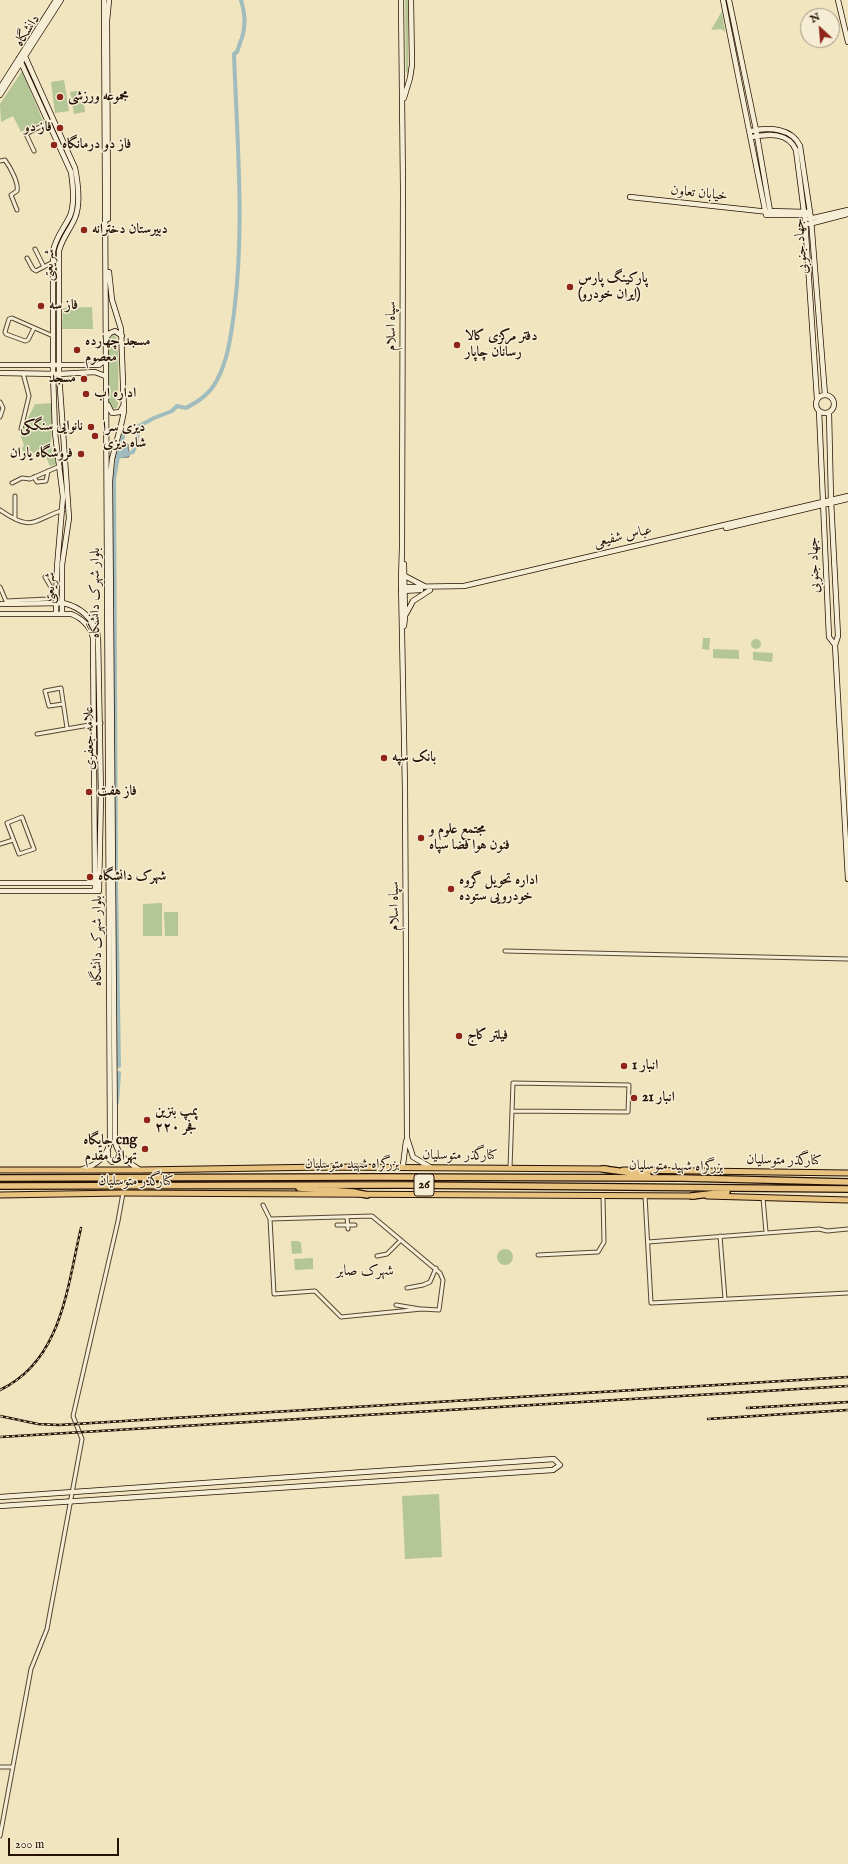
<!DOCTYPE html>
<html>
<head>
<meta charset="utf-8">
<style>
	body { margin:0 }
	#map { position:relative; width:848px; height:1864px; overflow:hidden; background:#f0e5be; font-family:"IM FELL English",serif }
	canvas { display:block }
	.north { position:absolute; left:800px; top:8px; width:40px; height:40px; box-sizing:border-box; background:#f5eed5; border:1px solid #a29682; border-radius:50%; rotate:334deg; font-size:11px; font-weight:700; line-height:16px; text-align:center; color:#261105 }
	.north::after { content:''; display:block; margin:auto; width:14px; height:18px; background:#8f2418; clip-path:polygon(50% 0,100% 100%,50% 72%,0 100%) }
	.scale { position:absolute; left:8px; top:1838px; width:111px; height:18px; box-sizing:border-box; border:2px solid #261105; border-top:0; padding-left:5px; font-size:12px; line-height:14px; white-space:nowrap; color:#261105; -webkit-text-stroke:3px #f5eed5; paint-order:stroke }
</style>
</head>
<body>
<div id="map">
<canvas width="848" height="1864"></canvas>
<div class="north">N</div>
<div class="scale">200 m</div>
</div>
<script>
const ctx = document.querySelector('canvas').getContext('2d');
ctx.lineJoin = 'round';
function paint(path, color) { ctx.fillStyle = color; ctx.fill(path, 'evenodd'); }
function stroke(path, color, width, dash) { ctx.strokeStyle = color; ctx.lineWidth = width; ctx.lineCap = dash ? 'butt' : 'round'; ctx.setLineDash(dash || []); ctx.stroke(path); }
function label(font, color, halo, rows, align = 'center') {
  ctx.font = font + ' "IM FELL English",Amiri,serif'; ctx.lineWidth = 3; ctx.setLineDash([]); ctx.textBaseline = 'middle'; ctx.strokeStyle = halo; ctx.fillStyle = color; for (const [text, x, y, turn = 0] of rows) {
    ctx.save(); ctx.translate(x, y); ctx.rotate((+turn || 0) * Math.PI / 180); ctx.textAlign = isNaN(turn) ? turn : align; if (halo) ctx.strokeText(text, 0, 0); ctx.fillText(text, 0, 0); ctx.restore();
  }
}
const green = new Path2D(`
	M405 0H408V75L406 71Z
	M722 11 725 32 721 29 711 30Z
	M22 71 43 121 21 132 13 116 1 122 0 104Z
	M64 80 69 111 55 113 51 82Z
	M82 90 85 112 74 114 70 92Z
	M92 307 93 329H62L63 308Z
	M112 335H115C120 344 118 391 118 404L117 408 113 409 108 401V339Z
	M53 403 51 444 57 464 50 466 42 448 26 457 22 449 24 445 20 434 35 404Z
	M703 638H710L709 650 702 649Z
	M751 644a5 5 0 1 1 10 0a5 5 0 1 1-10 0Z
	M713 649 739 650V659L713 658Z
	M753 652 773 653 772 662 753 660Z
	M162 903V936H143V904Z
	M164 912H178V936H165Z
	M291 1241H298L301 1243 302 1253 292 1254Z
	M497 1257a8 8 0 1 1 16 0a8 8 0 1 1-16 0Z
	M313 1258V1269L295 1270 294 1259Z
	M439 1494 442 1557 405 1559 402 1496Z`);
const water = new Path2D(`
	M119 444H128L129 457 115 458Z`);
const canal = new Path2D(`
	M241 0C245 14 246 24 242 38
	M120 448 124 433
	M116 875 114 479 118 457 133 452 136 445 139 426 154 418 172 411 177 406 186 408C199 401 210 394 217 380 228 360 231 335 234 313 245 227 237 140 234 54L237 52 241 40
	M116 880 119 1066
	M117 1102 119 1073`);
const street = new Path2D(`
	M34 151 26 134 53 120
	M0 161 5 160C10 167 19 183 17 191L11 195 17 210
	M35 249 44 267
	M27 258 33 269 36 271 53 262
	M34 328 28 340 25 341 6 334 5 332 9 319 12 318 53 336
	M0 402 3 408 0 417
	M21 429 29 396 23 373
	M34 477 37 482 46 481 48 471
	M12 483 22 478 30 479 60 466
	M0 510C32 532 32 521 63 510
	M15 519V496
	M0 587 6 601 48 599 51 597 52 589 45 577
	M63 704 49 706 45 691 61 688 67 728
	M37 734 101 723
	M22 817 34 849 19 854 7 823Z
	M0 844 13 840
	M505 951 848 959
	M513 1083 629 1085 628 1112 512 1111Z
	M510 1168 512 1111
	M645 1196 651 1303 848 1293
	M763 1198 766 1232
	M263 1205 270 1219 274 1294 315 1291 341 1317 422 1309 439 1310 443 1280 440 1273 372 1216 270 1219
	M347 1217 348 1229
	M337 1225H355
	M720 1236 725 1299
	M648 1242 819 1229 827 1231 848 1229
	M538 1255 598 1252 604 1242 603 1196
	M377 1256 387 1254 401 1240
	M407 1288 423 1285 430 1282 436 1268
	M396 1305 420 1309
	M0 1767H12
	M0 1836 31 1669 47 1629 82 1439 73 1416 118 1221 123 1193`);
const secondary = new Path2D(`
	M401 0 403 189 402 548 401 580 405 790 407 1138 413 1157 430 1167
	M723 0 766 215H807
	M729 0 756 130 770 211 807 212
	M838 0 848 42
	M23 52 75 168C78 183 81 203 75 218 70 230 62 238 59 251V374L69 518 62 565V613
	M19 58 71 172C73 185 75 204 70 216 64 228 56 237 53 251V373L55 433 63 497 57 567 56 614
	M0 88 56 0
	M0 95 61 0
	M404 98 410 78 412 65 411 0
	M751 131C769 127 792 128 800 146L811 219 825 395
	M752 137C769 134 788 132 796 150L805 220 817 399
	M630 197 769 212
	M108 219 107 21 109 0
	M809 219 848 210
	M809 224 848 214
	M109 272 112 300 121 329 124 411 122 421 112 459 110 481 115 1142C119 1157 128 1162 140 1170
	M106 338 110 333 115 331 122 336
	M0 365H99L105 360
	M0 373 59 374 95 372 105 376
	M816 404a9 9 0 1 1 18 0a9 9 0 1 1-18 0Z
	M108 405 112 413 120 412 123 406
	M819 411 829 637 835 645
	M829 413 831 500 838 636 835 645 848 879
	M726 528 848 499
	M405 576 424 586
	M401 587 464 586 848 496
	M401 591 421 590
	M0 604 63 603C80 607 93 618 98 636L101 795 99 891H0
	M0 614H71C82 618 91 627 93 638L95 890
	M406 614 413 601 430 590
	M404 626 405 618 404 564
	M0 883H98
	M108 1152V1158L112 1162 117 1160 120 1154
	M399 1168 403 1165 406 1141
	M83 1169C97 1165 106 1157 110 1143L104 0
	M0 1497 554 1459 560 1465 553 1470 0 1506`);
const primary = new Path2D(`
	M0 1170H140L326 1167 607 1169
	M623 1170 848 1173
	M0 1195 123 1193 695 1196
	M707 1196 848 1200`);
const highway = new Path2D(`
	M603 1169 648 1175
	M0 1178 375 1177 682 1178 848 1182
	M0 1186 404 1185 848 1189
	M299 1188 353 1192 367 1195
	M692 1196 727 1192`);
const rail = new Path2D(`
	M0 1390C62 1361 67 1287 81 1228
	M747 1408 848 1402
	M0 1416 38 1424 59 1425 848 1377
	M708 1419 848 1410
	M0 1437 848 1386`);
const markers = [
	[60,97,4,"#8f2418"],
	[60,128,4,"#8f2418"],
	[54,145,4,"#8f2418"],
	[84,230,4,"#8f2418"],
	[570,287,4,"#8f2418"],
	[41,306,4,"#8f2418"],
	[457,345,4,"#8f2418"],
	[77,350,4,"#8f2418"],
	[84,379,4,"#8f2418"],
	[86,394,4,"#8f2418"],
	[91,427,4,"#8f2418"],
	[95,436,4,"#8f2418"],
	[81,454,4,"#8f2418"],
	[384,758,4,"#8f2418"],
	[89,792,4,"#8f2418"],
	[421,838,4,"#8f2418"],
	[90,877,4,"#8f2418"],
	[451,889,4,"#8f2418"],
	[459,1036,4,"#8f2418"],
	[624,1066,4,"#8f2418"],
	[634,1098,4,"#8f2418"],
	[147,1120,4,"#8f2418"],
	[145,1149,4,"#8f2418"]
];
const shields = [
	[424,1185,20]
];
const shieldNames = [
	["26",424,1185]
];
const streetNames = [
	["دانشگاه",28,31,-57],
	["خیابان تعاون",699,194,6],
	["جهاد جنوبی",802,246,-95],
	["شریعتی",50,265,-88],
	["سپاه اسلام",392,326,-90],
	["عباس شفیعی",623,537,-13],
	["جهاد جنوبی",815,565,-92],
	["شریعتی",51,588,-90],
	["بلوار شهرک دانشگاه",96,593,-90],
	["علامه جعفری",90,738,-91],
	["سپاه اسلام",395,906,-90],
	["بلوار شهرک دانشگاه",98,941,-90],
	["کنارگذر متوسلیان",460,1156],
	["کنارگذر متوسلیان",784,1161,1],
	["بزرگراه شهید متوسلیان",352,1165],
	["بزرگراه شهید متوسلیان",676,1167,1],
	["کنارگذر متوسلیان",136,1182]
];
const poiNames = [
	["مجموعه ورزشی",68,97],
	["فاز دو",52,128,"right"],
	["فاز دو درمانگاه",62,145],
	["دبیرستان دخترانه",92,230],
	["پارکینگ پارس",578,279],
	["(ایران خودرو)",578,295],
	["فاز سه",49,306],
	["دفتر مرکزی کالا",465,337],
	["رسانان چاپار",465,353],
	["مسجد چهارده",85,342],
	["معصوم",85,358],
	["مسجد",76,379,"right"],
	["اداره اب",94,394],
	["نانوایی سنگکی",83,427,"right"],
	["دیزی سرا",103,428],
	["شاه دیزی",103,444],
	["فروشگاه یاران",73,454,"right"],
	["بانک سپه",392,758],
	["فاز هفت",97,792],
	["مجتمع علوم و",429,830],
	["فنون هوا فضا سپاه",429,846],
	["شهرک دانشگاه",98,877],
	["اداره تحویل گروه",459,881],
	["خودرویی ستوده",459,897],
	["فیلتر کاج",467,1036],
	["انبار 1",632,1066],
	["انبار 21",642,1098],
	["پمپ بنزین",155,1112],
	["۲۲۰ فجر",155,1128],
	["جایگاه cng",137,1141,"right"],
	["تهرانی مقدم",137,1157,"right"]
];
const neighbourhoodNames = [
	["شهرک صابر",365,1272]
];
paint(green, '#b4c696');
paint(water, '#a1bcbd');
stroke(water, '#707873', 1);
stroke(canal, '#a1bcbd', 4);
stroke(street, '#584633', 5);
stroke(secondary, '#261105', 6);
stroke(primary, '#261105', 7);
stroke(highway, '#261105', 8);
stroke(street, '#f5eed5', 3);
stroke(secondary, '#f5eed5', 4.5);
stroke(primary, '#e8c27f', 5);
stroke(highway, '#e8c27f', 5.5);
stroke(rail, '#261105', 2.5);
stroke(rail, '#f5eed5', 1, [3]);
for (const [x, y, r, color] of markers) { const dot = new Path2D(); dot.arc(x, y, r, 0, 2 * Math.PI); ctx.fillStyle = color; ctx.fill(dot); stroke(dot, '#f5eed5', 1.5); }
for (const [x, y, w] of shields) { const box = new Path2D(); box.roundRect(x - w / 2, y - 11, w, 22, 3); ctx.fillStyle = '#f5eed5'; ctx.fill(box); stroke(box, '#261105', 1); }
label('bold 13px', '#261105', null, shieldNames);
label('14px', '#261105', '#f5eed5', streetNames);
label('bold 14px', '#261105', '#f5eed5', poiNames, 'left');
label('15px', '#261105', '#f5eed5', neighbourhoodNames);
</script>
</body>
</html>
